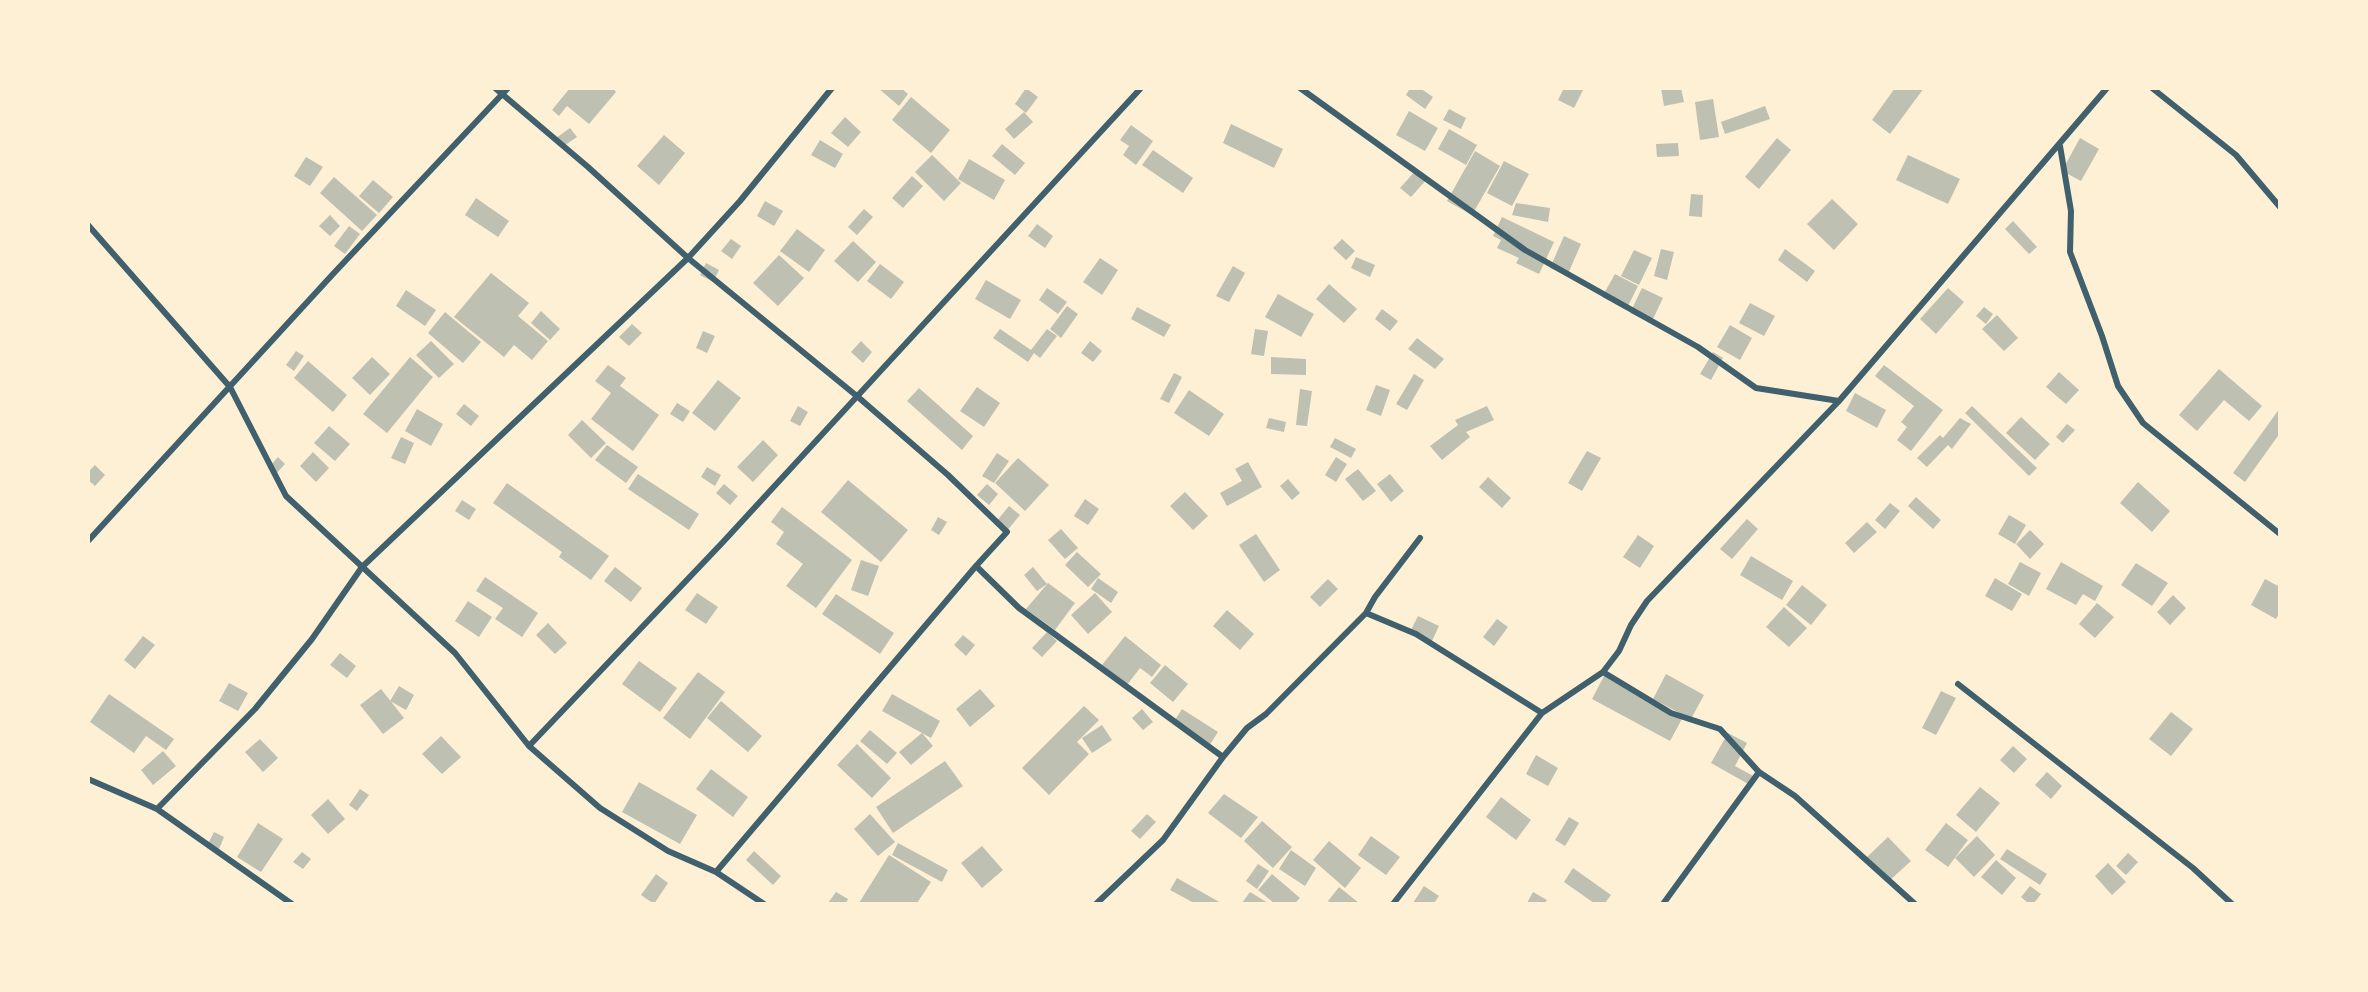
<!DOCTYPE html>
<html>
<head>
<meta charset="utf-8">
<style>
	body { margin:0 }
	#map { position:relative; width:2368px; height:992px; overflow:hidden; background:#fdf0d5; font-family:"Sofia Sans Condensed",sans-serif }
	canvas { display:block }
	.frame { position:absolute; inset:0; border:90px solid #fdf0d5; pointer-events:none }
</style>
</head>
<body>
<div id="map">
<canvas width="2368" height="992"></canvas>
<div class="frame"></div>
</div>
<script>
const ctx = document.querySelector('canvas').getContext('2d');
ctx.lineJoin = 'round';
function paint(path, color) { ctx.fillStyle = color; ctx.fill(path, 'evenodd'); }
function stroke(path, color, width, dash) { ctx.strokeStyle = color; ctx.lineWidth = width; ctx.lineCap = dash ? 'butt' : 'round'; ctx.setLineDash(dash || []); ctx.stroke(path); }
const building = new Path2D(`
	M570 88H613L616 92 589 124 567 106 559 116 552 110Z
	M878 88H901L908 94 899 106Z
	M1026 88 1038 97 1026 113 1015 104Z
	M1410 88H1420L1433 97 1425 109 1406 95Z
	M1564 88H1584L1574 108 1558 100Z
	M1661 88H1681L1684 102 1664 106Z
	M1895 88H1924L1890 134 1872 120Z
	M911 97 950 130 931 153 892 120Z
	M1713 99 1719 137 1700 140 1695 102Z
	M1765 106 1770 119 1725 134 1721 122Z
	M1449 109 1466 118 1461 129 1443 120Z
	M1409 111 1438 128 1425 151 1396 135Z
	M1024 112 1033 122 1014 139 1005 129Z
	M845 117 861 132 848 147 831 133Z
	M1231 124 1283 149 1274 168 1223 143Z
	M1131 125 1153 141 1136 165 1123 155 1129 146 1120 140Z
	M570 128 577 137 562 147 556 138Z
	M1449 129 1477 145 1466 165 1438 149Z
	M664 135 685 153 659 185 637 166Z
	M1777 138 1791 150 1759 189 1745 177Z
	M2080 138 2099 149 2081 181 2062 171Z
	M820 140 843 154 835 168 811 155Z
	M1678 143 1679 156 1657 157 1656 144Z
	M1002 144 1025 163 1015 175 992 156Z
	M1153 150 1193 178 1183 193 1142 165Z
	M1475 151 1500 166 1472 215 1447 201Z
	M932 155 961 183 944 201 915 172Z
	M1908 155 1960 179 1948 204 1896 180Z
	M306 157 323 167 310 186 294 176Z
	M969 159 1005 180 994 200 958 179Z
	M1504 161 1529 174 1512 206 1487 193Z
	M1417 169 1428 178 1411 197 1400 188Z
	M912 176 923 186 903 208 892 198Z
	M334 177 377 215 362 231 320 193Z
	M373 180 393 197 379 213 359 196Z
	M1691 194 1703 195 1702 217 1689 216Z
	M476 198 509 221 498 237 465 215Z
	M1832 199 1858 224 1834 250 1807 224Z
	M765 201 783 211 774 226 757 216Z
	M1516 203 1550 208 1548 222 1512 215Z
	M864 209 873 217 857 235 848 227Z
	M330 215 340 226 330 236 319 226Z
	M1502 217 1554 242 1539 274 1516 263 1519 258 1497 248 1501 240 1493 236Z
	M2013 221 2037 247 2029 254 2005 229Z
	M1037 224 1053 236 1045 248 1028 236Z
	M349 226 360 234 345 254 334 246Z
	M797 229 825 250 809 272 780 251Z
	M1564 236 1581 244 1567 276 1550 268Z
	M731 239 741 246 732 259 721 251Z
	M1342 239 1355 251 1346 260 1333 248Z
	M853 241 876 262 858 282 834 261Z
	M1661 249 1674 252 1667 280 1654 276Z
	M1785 249 1815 271 1807 282 1778 260Z
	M1634 250 1652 258 1639 285 1621 276Z
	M779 255 804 278 778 306 753 283Z
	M1356 257 1375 265 1370 277 1351 268Z
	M1100 258 1118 270 1102 295 1083 282Z
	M706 263 719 270 713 282 700 275Z
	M880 264 904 282 891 299 867 281Z
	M1233 266 1245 273 1229 302 1216 296Z
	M491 273 529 303 518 316 548 341 532 360 514 345 504 357 454 317Z
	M1615 274 1638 286 1626 310 1602 297Z
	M986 280 1021 300 1010 319 975 299Z
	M1329 284 1357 309 1344 323 1316 299Z
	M1047 288 1067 302 1058 314 1039 300Z
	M1642 288 1663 298 1651 323 1630 313Z
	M1948 288 1964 302 1936 334 1920 319Z
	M406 290 436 310 425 326 396 306Z
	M1278 294 1314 314 1301 337 1265 317Z
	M1750 303 1775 316 1764 336 1739 323Z
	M1067 306 1078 314 1061 338 1050 329Z
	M1137 307 1171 325 1164 337 1131 319Z
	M1984 307 1993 314 1986 324 1976 316Z
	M1382 309 1398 321 1390 331 1375 319Z
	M541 311 560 329 550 340 531 323Z
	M445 312 481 342 463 363 428 333Z
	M1997 315 2018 338 2004 351 1982 329Z
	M632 324 642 333 629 346 619 337Z
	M1730 325 1752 338 1740 360 1717 347Z
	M1000 329 1031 350 1047 329 1057 336 1040 358 1034 353 1028 362 993 338Z
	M1255 329 1268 331 1264 356 1251 354Z
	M703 331 715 336 707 353 696 348Z
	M1417 338 1444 359 1435 369 1408 349Z
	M431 341 454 364 439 378 416 355Z
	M861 341 872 352 863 363 851 352Z
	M1090 341 1102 351 1093 362 1081 353Z
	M296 351 304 356 294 371 286 365Z
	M1713 352 1723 358 1711 380 1700 374Z
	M372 357 390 374 370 395 352 378Z
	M410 357 433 377 387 433 363 414Z
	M1271 357 1306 359V375L1271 374Z
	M308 361 347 395 333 412 294 378Z
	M608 365 626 378 620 386 659 415 633 451 591 419 611 393 595 381Z
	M1884 365 1943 410 1911 451 1897 440 1907 427 1901 422 1914 406 1875 376Z
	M2219 369 2262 406 2249 421 2224 400 2197 431 2179 415Z
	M2059 372 2079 390 2066 404 2046 387Z
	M1174 373 1182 377 1169 403 1160 399Z
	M1414 374 1424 380 1407 410 1396 404Z
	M718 380 741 398 715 431 692 413Z
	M1376 385 1390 390 1381 416 1366 410Z
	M977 387 1000 403 984 427 960 411Z
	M919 388 973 436 962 450 907 401Z
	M1300 389 1312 391 1307 426 1296 425Z
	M1189 390 1224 414 1209 436 1174 413Z
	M1855 393 1886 410 1877 428 1846 411Z
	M677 403 690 411 683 422 670 414Z
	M464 404 479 416 471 426 456 414Z
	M798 406 808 412 800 426 790 421Z
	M1487 406 1494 420 1466 432 1470 437 1442 460 1430 446 1458 425 1455 420Z
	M1972 406 2037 468 2029 476 1965 413Z
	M2280 408V433L2245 482 2233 473Z
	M417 409 443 424 431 446 405 431Z
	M2021 417 2050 444 2035 460 2006 433Z
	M1269 418 1286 422 1284 432 1266 428Z
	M1960 418 1971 424 1952 449 1948 445 1927 467 1917 458 1940 435 1943 438Z
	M582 420 606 443 591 458 568 435Z
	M2067 424 2075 430 2063 443 2056 437Z
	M329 426 350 444 335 461 314 443Z
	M401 437 414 443 405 464 391 458Z
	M1335 438 1356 449 1351 458 1330 447Z
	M763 440 778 455 753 482 737 467Z
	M607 445 638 467 626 483 595 460Z
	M1587 451 1601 458 1582 491 1568 483Z
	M313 452 329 468 316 482 300 466Z
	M997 453 1009 461 994 483 982 476Z
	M278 457 285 464 275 475 268 468Z
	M1336 457 1347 464 1336 482 1325 475Z
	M1018 458 1049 485 1025 511 995 483Z
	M1248 462 1262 487 1227 506 1220 493 1242 481 1235 469Z
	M95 465 105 475 95 486 88 480V472Z
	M707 467 721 475 715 486 701 477Z
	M1358 469 1376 491 1363 501 1345 479Z
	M638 474 699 514 689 530 628 489Z
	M1390 474 1404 491 1391 502 1377 484Z
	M1488 477 1511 498 1502 508 1479 487Z
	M1288 479 1300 493 1292 500 1280 486Z
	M848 480 908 530 881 562 821 512Z
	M2138 482 2170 511 2152 532 2120 503Z
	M507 483 609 556 591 580 559 557 562 552 493 503Z
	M724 484 738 496 730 505 716 493Z
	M987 484 998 494 989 505 977 495Z
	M1185 492 1208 516 1193 530 1170 506Z
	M1916 497 1941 520 1933 529 1908 506Z
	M1085 499 1099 509 1088 525 1074 516Z
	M462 500 476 509 469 520 455 511Z
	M1890 503 1900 511 1885 529 1875 520Z
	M1009 506 1020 515 1006 532 995 523Z
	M782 507 852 560 816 608 786 586 803 564 776 544 784 532 771 522Z
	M2009 515 2026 525 2015 544 1998 534Z
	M938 517 947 522 939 535 931 530Z
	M1747 519 1758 529 1732 559 1720 549Z
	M1867 522 1877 532 1854 553 1845 543Z
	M1061 529 1078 548 1065 559 1048 540Z
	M2030 530 2044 544 2030 559 2016 544Z
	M1256 534 1280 570 1264 582 1239 545Z
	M1638 535 1654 546 1640 568 1623 557Z
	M1077 552 1101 574 1088 587 1065 565Z
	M1751 556 1793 581 1782 600 1740 575Z
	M861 560 879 566 868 596 851 590Z
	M2020 562 2041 573 2029 596 2008 584Z
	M2061 562 2103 586 2095 601 2083 594 2076 605 2046 589Z
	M2136 563 2168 583 2152 606 2121 585Z
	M615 567 642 588 631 602 604 581Z
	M1033 567 1047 584 1037 591 1024 575Z
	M485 577 538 613 522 637 495 619 503 608 476 591Z
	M1098 578 1118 592 1111 603 1091 589Z
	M1995 578 2022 594 2012 611 1985 596Z
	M1328 579 1338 589 1320 607 1310 597Z
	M2265 579 2280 587V612L2276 619 2251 605Z
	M1048 583 1075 603 1055 630 1026 609Z
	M1802 585 1827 605 1811 625 1786 605Z
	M697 593 718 607 706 624 685 610Z
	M1095 593 1112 612 1088 634 1071 615Z
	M836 594 894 633 880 654 822 614Z
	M2173 595 2186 608 2170 625 2157 612Z
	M468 601 492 617 479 637 455 621Z
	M2097 603 2114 617 2095 638 2079 624Z
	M1784 607 1807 628 1789 647 1766 627Z
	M1227 610 1254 634 1240 650 1213 626Z
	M1418 616 1439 626 1431 643 1410 632Z
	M1497 619 1508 627 1494 646 1483 637Z
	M548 623 567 643 555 654 536 635Z
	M1047 632 1057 641 1042 657 1032 648Z
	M963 635 975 645 966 656 954 645Z
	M143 636 155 645 135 669 124 660Z
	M1125 636 1161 665 1152 677 1140 668 1127 685 1102 665Z
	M340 653 356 666 347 678 330 665Z
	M639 661 677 688 660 712 622 684Z
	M1165 665 1188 684 1173 702 1150 683Z
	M698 672 725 692 690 739 663 718Z
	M1605 674 1683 717 1670 741 1592 699Z
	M1666 674 1704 695 1691 719 1653 699Z
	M229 683 248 693 238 711 219 701Z
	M399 686 414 695 406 710 390 701Z
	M381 689 404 718 383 734 360 705Z
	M980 689 995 706 970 727 956 709Z
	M1941 691 1956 698 1936 735 1922 728Z
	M109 694 174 739 166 750 146 736 134 753 90 722Z
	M892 694 940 721 931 738 882 711Z
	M721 701 762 736 748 752 707 718Z
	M1084 706 1099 720 1077 742 1089 754 1049 795 1022 768Z
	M1142 709 1153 722 1143 730 1132 718Z
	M1182 709 1218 732 1209 746 1173 723Z
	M2171 712 2193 729 2171 756 2149 739Z
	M1102 725 1112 740 1092 753 1082 738Z
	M870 730 897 753 887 764 860 741Z
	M922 733 933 746 911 765 899 752Z
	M1728 733 1747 743 1735 766 1755 777 1750 785 1711 763Z
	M441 736 461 757 442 774 422 754Z
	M260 739 278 758 263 772 245 752Z
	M857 744 891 778 872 798 837 765Z
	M2013 746 2027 759 2014 773 2000 760Z
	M163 751 176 766 153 785 141 770Z
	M1536 755 1558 768 1548 786 1526 774Z
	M945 761 963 786 893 833 876 807Z
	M711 769 748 797 733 817 696 789Z
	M2047 772 2062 786 2051 799 2035 785Z
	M639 782 697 815 680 844 622 812Z
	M1980 787 2000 803 1976 832 1956 815Z
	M360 789 369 795 357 811 349 805Z
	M1224 794 1258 817 1241 838 1208 813Z
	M1501 797 1531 820 1516 840 1486 817Z
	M328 799 345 819 328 834 311 815Z
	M870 814 895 842 878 856 854 829Z
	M1147 814 1156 822 1140 839 1131 831Z
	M1569 817 1579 823 1565 846 1555 840Z
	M1262 821 1292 847 1273 868 1244 841Z
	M258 823 283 839 261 872 237 857Z
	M1946 823 1968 840 1948 867 1925 850Z
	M214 832 224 837 219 849 208 844Z
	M1371 836 1400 857 1386 875 1358 855Z
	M1977 836 1995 855 1974 877 1955 858Z
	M1888 837 1911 861 1888 882 1866 858Z
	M1329 841 1361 868 1345 888 1313 860Z
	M898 843 948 870 942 882 892 855Z
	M982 846 1003 870 982 888 961 863Z
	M2007 849 2047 874 2040 885 2000 859Z
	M1291 850 1316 868 1305 886 1279 869Z
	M754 851 781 876 773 885 746 860Z
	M302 852 311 859 303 869 293 862Z
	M2128 853 2138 862 2126 875 2116 866Z
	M889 855 931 882 917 903H859Z
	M1996 860 2016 878 2002 895 1981 877Z
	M2108 863 2126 882 2112 895 2095 876Z
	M1258 864 1269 871 1257 889 1246 881Z
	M1573 868 1611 895 1605 903H1594L1564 882Z
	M656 874 668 883 654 904 641 895Z
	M1272 874 1300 898 1295 903H1274L1258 890Z
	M1177 878 1221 903H1194L1170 890Z
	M1424 886 1439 896 1434 903H1413Z
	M2030 886 2041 894 2034 903H2028L2021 897Z
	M1339 887 1359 903H1331L1328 901Z
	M836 892 848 899 846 903H828Z
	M1250 892 1268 903H1242Z
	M1533 892 1547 900 1545 903H1527Z`);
const minor = new Path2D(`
	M495 88 588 167 688 258 858 397 948 475 1007 532 976 566 1019 608 1223 757
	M1300 88 1525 250 1698 347 1756 388 1839 401
	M2152 88 2236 155 2280 207
	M2060 146 2071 211 2070 252 2102 336 2118 386 2143 423 2280 534
	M88 225 230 387 286 496 455 653 529 746 600 808 668 851 716 872 764 904
	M1420 538 1375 597 1366 613 1416 634 1542 713
	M88 541 333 274 508 88
	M1603 672 1671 713 1720 729 1759 772 1663 904
	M1958 684 2193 868 2232 904
	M529 746 723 542 1141 88
	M1759 772 1795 796 1915 904
	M88 779 157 809 292 904
	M157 809 255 709 312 639 362 567 688 258 740 201 832 88
	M716 872 976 566
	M1096 904 1163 840 1223 757 1247 728 1266 714 1366 613
	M1393 904 1542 713 1603 672 1619 651 1631 625 1647 601 1839 401 2107 88`);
paint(building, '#bec0b2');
stroke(minor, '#3f606c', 6);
</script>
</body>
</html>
